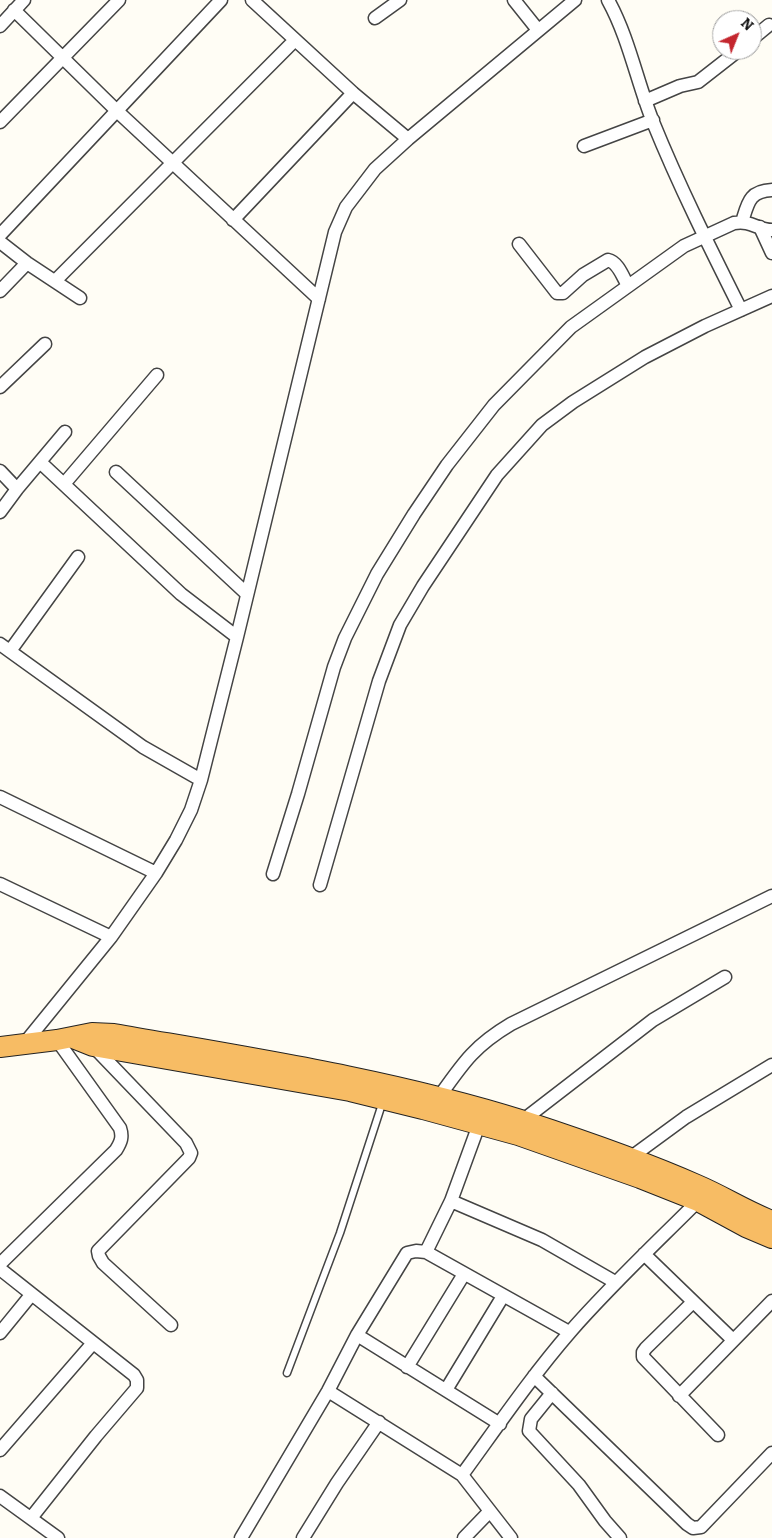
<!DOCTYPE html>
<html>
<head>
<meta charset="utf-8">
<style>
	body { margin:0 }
	#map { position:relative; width:772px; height:1538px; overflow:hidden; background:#fffdf5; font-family:Bitter,serif }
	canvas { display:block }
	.north { position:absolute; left:712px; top:10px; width:50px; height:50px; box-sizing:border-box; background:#fff; border:1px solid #a0a0a0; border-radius:50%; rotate:44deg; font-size:14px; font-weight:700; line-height:20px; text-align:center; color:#111 }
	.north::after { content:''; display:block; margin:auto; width:18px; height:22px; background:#c4262e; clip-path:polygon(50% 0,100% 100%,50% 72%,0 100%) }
</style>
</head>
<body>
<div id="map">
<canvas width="772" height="1538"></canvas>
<div class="north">N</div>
</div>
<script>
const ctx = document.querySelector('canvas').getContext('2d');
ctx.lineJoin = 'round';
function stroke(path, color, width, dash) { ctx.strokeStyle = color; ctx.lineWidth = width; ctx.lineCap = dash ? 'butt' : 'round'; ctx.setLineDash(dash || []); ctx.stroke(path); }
const service = new Path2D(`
	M287 1373 340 1233 383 1101`);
const minor = new Path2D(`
	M252 0 353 93 408 139
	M514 0 538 30
	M608 0C629 38 637 82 653 122 679 186 710 248 741 310
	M14 10 117 111 319 299
	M375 18 400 0
	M0 26 24 0
	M752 39 769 25
	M645 101 680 86 698 82 739 50
	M0 122 119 0
	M584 146 653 120
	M233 220 353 93
	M742 222C748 203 749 191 772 190
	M760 227 772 253
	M0 235 221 0
	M0 242 27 263 80 298
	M519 244 557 293H563L583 275 608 260C618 262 623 277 628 286
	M55 281 295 40
	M0 291 27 263
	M0 387 45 344
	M40 462 181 594 237 637
	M0 471 17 489
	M116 472 247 594
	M64 484 157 375
	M0 512 17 489 65 432
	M0 644 143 747 201 780
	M10 651 78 557
	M0 797 156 873
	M273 874 298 794 334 667 345 638 377 574 414 514 447 465 494 405 571 327 684 246 734 223C752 220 757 230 772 230
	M0 884 111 937
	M320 885 379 681 400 625 423 586 497 475 542 425 573 402 645 357 705 326 772 296
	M24 1044 111 937 156 873 176 840 191 810 201 780 237 637 335 232 346 207 375 169 408 139 575 0
	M93 1046 186 1143 191 1153 189 1158 98 1251 99 1256 103 1263 171 1325
	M439 1097C463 1063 474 1046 511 1024L772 896
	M522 1121 653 1020 725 977
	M630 1158 686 1117 772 1065
	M451 1201 542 1240 615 1282
	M426 1252 451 1201 481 1119
	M644 1254 733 1340
	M0 1264 116 1150C121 1142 123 1137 120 1128L57 1040
	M0 1269 134 1375 137 1380V1388L96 1436 31 1518
	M693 1302 646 1348 643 1352V1357L718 1435
	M0 1333 31 1295
	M357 1335 500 1424
	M407 1367 464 1274
	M534 1376 687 1524 693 1528 701 1527 772 1453
	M446 1390 503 1296
	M328 1391 462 1475 511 1538
	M552 1393 531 1419 529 1431 579 1485 605 1521 620 1538
	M679 1396 772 1301
	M0 1450 93 1343
	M462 1475C497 1427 531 1377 570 1332 610 1286 655 1244 698 1201
	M0 1496 58 1538
	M241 1538 328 1391 357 1335 407 1253 416 1251 426 1252 569 1332
	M303 1538 337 1483 379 1422
	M464 1538 490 1511`);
const trunk = new Path2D(`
	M73 1038 93 1046 350 1091 423 1109 518 1135 640 1178 698 1201 746 1227 772 1238
	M0 1047 57 1040 92 1033 114 1034C251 1058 390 1079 524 1121 582 1140 641 1160 697 1185 723 1196 746 1211 772 1221`);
stroke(service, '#444', 9);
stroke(minor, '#444', 15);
stroke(trunk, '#222', 22);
stroke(service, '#fff', 6);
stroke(minor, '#fff', 12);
stroke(trunk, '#f7bc64', 20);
</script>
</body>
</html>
